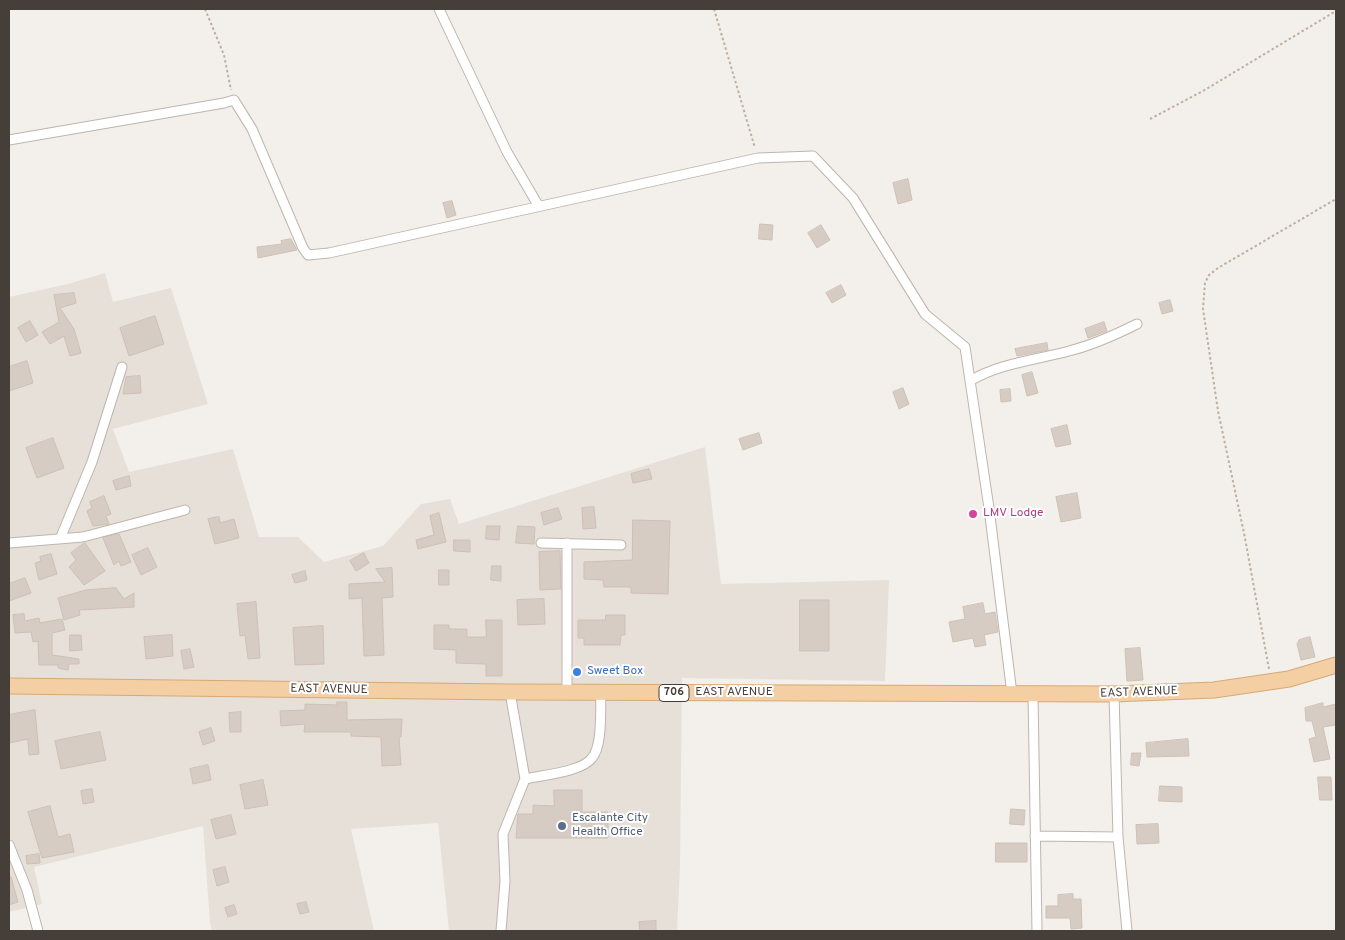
<!DOCTYPE html>
<html>
<head>
<meta charset="utf-8">
<style>
	body { margin:0 }
	#map { position:relative; width:1345px; height:940px; overflow:hidden; background:#f3efea; font-family:Overpass,sans-serif }
	canvas { display:block }
	.frame { position:absolute; inset:0; border:10px solid #463f39; pointer-events:none }
</style>
</head>
<body>
<div id="map">
<canvas width="1345" height="940"></canvas>
<div class="frame"></div>
</div>
<script>
const ctx = document.querySelector('canvas').getContext('2d');
ctx.lineJoin = 'round';
function paint(path, color) { ctx.fillStyle = color; ctx.fill(path, 'evenodd'); }
function stroke(path, color, width, dash) { ctx.strokeStyle = color; ctx.lineWidth = width; ctx.lineCap = dash ? 'butt' : 'round'; ctx.setLineDash(dash || []); ctx.stroke(path); }
function label(font, color, halo, rows, align = 'center') {
  ctx.font = font + ' Overpass,sans-serif'; ctx.lineWidth = 4; ctx.setLineDash([]); ctx.textBaseline = 'middle'; ctx.strokeStyle = halo; ctx.fillStyle = color; for (const [text, x, y, turn = 0] of rows) {
    ctx.save(); ctx.translate(x, y); ctx.rotate((+turn || 0) * Math.PI / 180); ctx.textAlign = isNaN(turn) ? turn : align; if (halo) ctx.strokeText(text, 0, 0); ctx.fillText(text, 0, 0); ctx.restore();
  }
}
const residential = new Path2D(`
	M105 273 113 302 171 288 208 404 113 429 129 472 233 449 259 537H298L324 562 383 546 421 504 450 499 459 524 705 447 721 584 889 580 885 681 682 678 680 866 677 931H449L438 823 351 829 374 931H212L210 923 203 826 34 867 42 904 9 912V297L68 284Z`);
const building = new Path2D(`
	M908 179 912 200 898 204 893 183Z
	M452 201 456 215 447 218 443 203Z
	M760 224 773 225 772 240 759 239Z
	M821 225 830 240 817 248 808 233Z
	M291 239 297 250 258 258 257 247 282 244 281 241Z
	M841 285 846 295 832 303 826 293Z
	M74 293 76 303 60 308 74 329 81 353 70 356 64 336 50 344 42 332 59 322 54 295Z
	M1170 300 1173 311 1162 314 1159 303Z
	M155 316 164 344 129 356 120 328Z
	M30 321 38 335 26 342 18 328Z
	M1104 322 1107 331 1088 338 1085 329Z
	M1047 343 1048 350 1017 356 1015 349Z
	M27 361 33 383 9 391V367Z
	M1032 372 1038 393 1027 396 1022 375Z
	M140 376 141 393 123 394 126 377Z
	M903 388 909 404 899 409 893 392Z
	M1010 389 1011 401 1001 402 1000 390Z
	M1067 425 1071 444 1056 447 1051 429Z
	M759 433 762 443 743 450 739 439Z
	M53 438 64 468 37 478 26 448Z
	M649 469 652 479 633 483 631 474Z
	M129 476 131 486 116 490 113 481Z
	M1077 493 1081 518 1061 522 1056 497Z
	M104 496 111 514 106 516 109 524 93 526 87 511 92 508 90 502Z
	M594 507 596 528 583 529 582 508Z
	M558 508 562 519 544 525 541 513Z
	M439 513 446 542 418 549 416 540 434 535 430 516Z
	M219 517 220 523 234 519 239 538 215 544 208 519Z
	M633 520 670 521 668 594 631 593V587H604L603 580 584 579V562L632 560Z
	M487 526H500L499 540 486 539Z
	M518 526 535 527 534 544 516 543Z
	M119 534 131 562 121 566 119 561 114 565 103 538Z
	M454 540H470V552L454 551Z
	M85 543 105 571 84 585 69 567 76 560 71 553Z
	M148 548 157 567 141 575 132 555Z
	M560 551 561 589 540 590 539 552Z
	M364 553 369 563 356 571 350 561Z
	M51 554 57 574 39 580 35 563 41 561 40 557Z
	M492 566H501V581L491 580Z
	M392 568 393 597 382 598 384 655 364 656 362 598 349 599V584L385 582 376 569Z
	M439 570H449V585H439Z
	M305 571 307 580 295 583 292 575Z
	M25 578 31 593 9 601V584Z
	M116 588 124 599 134 593V607L79 610 80 615 64 620 58 598 86 590Z
	M544 599 545 624 518 625 517 600Z
	M800 600H829V651H800Z
	M256 602 260 658 248 659 245 635 240 636 237 604Z
	M983 603 985 614 995 612 998 632 984 635 986 645 975 647 973 638 953 642 949 622 965 619 963 607Z
	M24 614 25 621 39 618 40 623 62 619 65 630 52 633V655L79 659V664H69L68 670 58 668V665H39L38 641 33 642 31 632 15 633 13 615Z
	M606 615H625V635H621L620 645H584V638H578V620H605Z
	M486 620H502V676H486V664L456 663V650L434 649V625H449V629H467V637H486Z
	M323 626 324 664 295 665 293 628Z
	M70 635H81L82 650 70 651Z
	M172 635 173 656 146 659 144 637Z
	M1310 637 1315 657 1301 660 1297 644 1299 640Z
	M1140 648 1143 680 1127 681 1125 649Z
	M190 649 194 667 184 669 181 651Z
	M337 702H347V720L402 719 401 737H399L401 765 382 766 381 737 351 736V732H304L305 724 281 726 280 711 305 710V704L337 705Z
	M1323 703V707L1336 704V725L1323 727 1330 759 1314 762 1309 739 1316 737 1312 721H1306L1305 708Z
	M35 710 39 754 29 755 28 739 9 743V715Z
	M241 712V732H230L229 713Z
	M211 728 215 741 203 745 199 732Z
	M100 732 106 760 61 769 55 741Z
	M1188 739 1189 756 1147 757 1146 743Z
	M1132 753H1141L1139 766 1131 765Z
	M208 765 211 780 193 784 190 769Z
	M1318 777H1331L1332 800H1320Z
	M263 780 268 805 245 809 240 785Z
	M1160 786 1182 787V802L1159 801Z
	M92 789 94 802 83 804 81 791Z
	M554 790H582V812H608V838H516L518 814H533V805L554 806Z
	M50 806 58 837 70 834 74 852 42 858 28 812Z
	M1011 809 1025 810 1024 825 1010 824Z
	M231 815 236 834 216 839 211 820Z
	M1158 824 1159 843 1137 844 1136 825Z
	M996 843H1027V862H996Z
	M39 854 40 863 27 864 26 856Z
	M225 867 229 882 217 886 213 870Z
	M11 877 18 902 9 905V878Z
	M1073 894V899H1081L1082 928 1071 929 1070 918H1046V906H1058V895Z
	M306 902 309 912 300 914 297 904Z
	M234 905 237 914 228 917 225 908Z
	M656 921V931H640L639 922Z`);
const path = new Path2D(`
	M205 9 224 55 231 90
	M714 9 755 148
	M1150 119 1203 91 1336 11
	M1269 669 1244 533 1218 411 1203 309 1205 283 1209 275 1218 268 1336 199`);
const minor = new Path2D(`
	M439 9 507 152 538 205
	M9 140 224 103 234 100 252 129 303 248 308 255 329 253 758 158 813 156 853 198 925 314 965 347 989 508 1012 694
	M970 381C1000 363 1036 360 1069 351 1093 345 1115 335 1137 324
	M60 539 92 462 122 367
	M9 543 83 537 185 510
	M541 543 621 545
	M567 543V692
	M1114 694 1118 837 1127 931
	M1033 695 1037 931
	M525 779C542 775 582 772 592 758 603 745 600 709 601 692
	M1035 836 1118 837
	M9 845 27 890 38 931
	M501 931 505 881 503 834 525 779 510 692`);
const primary = new Path2D(`
	M9 686 510 692 1114 694 1214 690 1289 679 1336 665`);
const markers = [
	[973,514,5,"#d1479c"],
	[577,672,5,"#3f7fe0"],
	[562,826,5,"#5c6f8a"]
];
const shields = [
	[674,693,30]
];
const shieldNames = [
	["706",674,693]
];
const hotelNames = [
	["LMV Lodge",983,514]
];
const shopNames = [
	["Sweet Box",587,672]
];
const streetNames = [
	["EAST AVENUE",329,690,1],
	["EAST AVENUE",734,693],
	["EAST AVENUE",1139,693,-2]
];
const serviceNames = [
	["Escalante City",572,819],
	["Health Office",572,833]
];
paint(residential, '#e6e0d9');
paint(building, '#d7ccc4');
stroke(building, '#cec0b5', 1);
stroke(minor, '#beb5ae', 11);
stroke(primary, '#d7a975', 17);
stroke(path, '#beafa1', 2, [2.5, 2.5]);
stroke(minor, '#fff', 9);
stroke(primary, '#f3cfa3', 15);
for (const [x, y, r, color] of markers) { const dot = new Path2D(); dot.arc(x, y, r, 0, 2 * Math.PI); ctx.fillStyle = color; ctx.fill(dot); stroke(dot, '#fff', 2); }
for (const [x, y, w] of shields) { const box = new Path2D(); box.roundRect(x - w / 2, y - 8.5, w, 17, 4); ctx.fillStyle = '#fff'; ctx.fill(box); stroke(box, '#463f39', 1); }
label('bold 11px', '#463f39', null, shieldNames);
label('12px', '#b23c85', '#fff', hotelNames, 'left');
label('12px', '#366cbe', '#fff', shopNames, 'left');
label('12px', '#463f39', '#fff', streetNames);
label('12px', '#4e5e75', '#fff', serviceNames, 'left');
</script>
</body>
</html>
